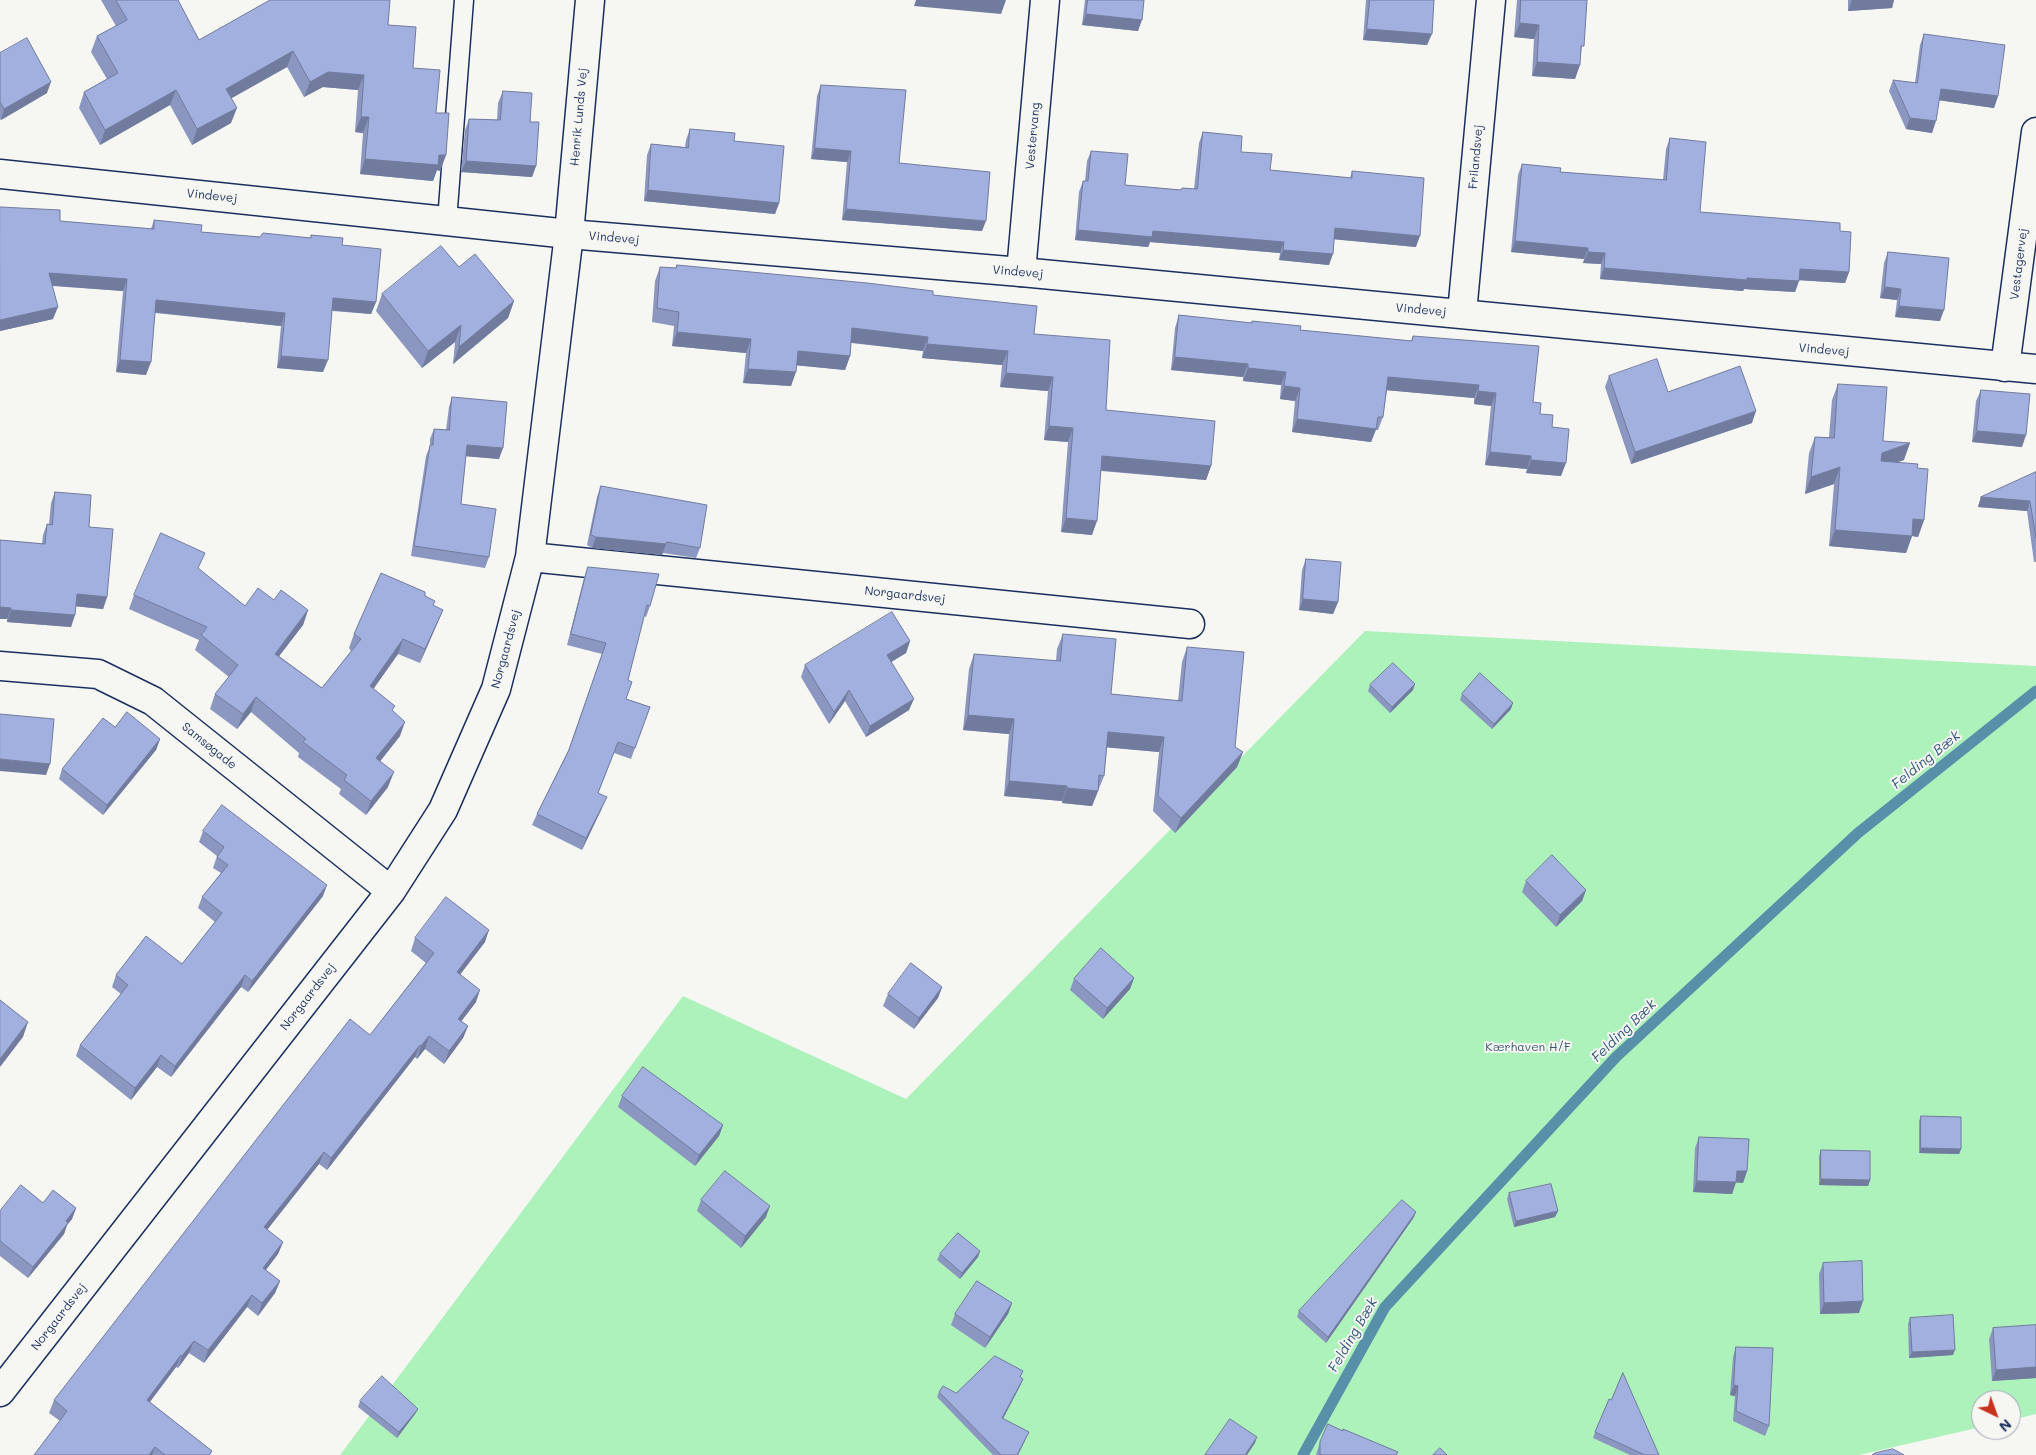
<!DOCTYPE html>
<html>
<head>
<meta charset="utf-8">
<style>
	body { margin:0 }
	#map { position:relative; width:2036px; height:1455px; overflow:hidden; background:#f6f6f2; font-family:Mali,sans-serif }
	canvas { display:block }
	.north { position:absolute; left:1971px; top:1390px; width:50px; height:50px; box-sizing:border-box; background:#f6f6f2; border:1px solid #9ea6b7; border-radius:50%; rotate:138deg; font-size:14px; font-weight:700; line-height:20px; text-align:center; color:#1b2f5e }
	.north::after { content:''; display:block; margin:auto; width:18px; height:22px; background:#c8321e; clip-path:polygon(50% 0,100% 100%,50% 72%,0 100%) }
</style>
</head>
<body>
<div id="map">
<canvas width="2036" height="1455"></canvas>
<div class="north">N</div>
</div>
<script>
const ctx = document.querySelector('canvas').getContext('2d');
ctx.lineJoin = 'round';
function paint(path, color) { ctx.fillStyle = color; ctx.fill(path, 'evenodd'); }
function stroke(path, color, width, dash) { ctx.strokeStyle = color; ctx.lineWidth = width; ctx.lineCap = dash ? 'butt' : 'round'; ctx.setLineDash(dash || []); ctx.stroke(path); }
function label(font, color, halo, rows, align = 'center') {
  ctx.font = font + ' Mali,sans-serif'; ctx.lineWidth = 4; ctx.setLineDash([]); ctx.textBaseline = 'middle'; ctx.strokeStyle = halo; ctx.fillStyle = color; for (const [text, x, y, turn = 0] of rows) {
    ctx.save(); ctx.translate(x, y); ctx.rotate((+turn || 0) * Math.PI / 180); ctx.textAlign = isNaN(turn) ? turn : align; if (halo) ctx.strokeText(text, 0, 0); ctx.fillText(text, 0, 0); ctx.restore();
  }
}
const green = new Path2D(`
	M1365 631 2036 666V1414L2011 1420V1400H1981V1427L1859 1455H340L683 996 906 1099Z`);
const stream = new Path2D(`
	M1303 1455 1385 1307 1616 1057 1858 833 2036 691`);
const service = new Path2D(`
	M447 221 464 0`);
const minor = new Path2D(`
	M1021 272 1045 0
	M1462 313 1491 0
	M2005 367 2036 132
	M530 557 1190 624
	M0 666 98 674 153 701 391 891
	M0 1392 391 891 443 810 496 689 530 557 569 234 590 0`);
const tertiary = new Path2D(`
	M0 174 569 234 1021 272 2036 369`);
const wall = new Path2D(`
	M101 0H178L199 40 388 25 413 68 436 113 446 155 440 171 437 170 433 181 360 174 363 133 355 132 358 90 323 87 304 97 287 67 232 98 231 123 192 145 170 105 100 145 79 108 84 92 107 79 91 52 97 36 116 26Z
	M1085 0H1144L1138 31 1082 25Z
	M1366 0H1434L1427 45 1363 40Z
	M1517 0H1587L1581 55 1575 79 1532 76 1534 39 1514 37Z
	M1848 0H1894L1892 8 1848 11Z
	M1924 34 1998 96 1994 108 1939 100 1932 133 1906 129 1889 91 1893 80 1915 83 1920 45Z
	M0 53 47 93 1 120 0 119Z
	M821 85 899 163 982 231 842 220 847 162 811 159 817 96Z
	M503 91 530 122 536 166 532 177 461 172 465 130 469 119 497 120 498 103Z
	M690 129 734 141 779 203 775 214 644 201 647 155 651 144 685 147 686 140Z
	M1203 132 1241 152 1270 170 1350 178 1352 171 1416 247 1334 239 1329 265 1279 260 1280 253 1150 242 1148 247 1075 240 1079 192 1083 181H1085L1087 161 1091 151 1125 185 1181 190 1182 188 1194 189 1199 143Z
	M1670 138 1700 212 1840 231 1849 272 1845 283 1799 280 1795 292 1744 289 1743 291 1600 279 1601 264 1583 263 1584 259 1511 252 1518 175 1522 164 1560 172 1663 180 1666 149Z
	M154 220 201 232 260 237 310 238 311 235 342 245 376 302 371 314 332 311 323 372 277 368 281 326 155 313 146 375 116 372 123 291 52 286 53 319 0 331 60 221 151 229Z
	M1888 252 1940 321 1895 317 1897 300 1880 298 1884 263Z
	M677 265 933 295 1034 334 1106 410 1211 466 1206 480 1101 471 1092 535 1061 532 1068 442 1044 440 1048 391 1000 387 1002 365 922 358 923 351 851 343 850 356 845 370 796 365 791 386 743 383 746 353 672 346 674 326 652 322 655 281 660 267 675 268Z
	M459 267 514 301 508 318 453 364 455 342 422 368 376 311 382 294Z
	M1179 315 1251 323 1252 321 1300 330 1411 341 1413 336 1533 402 1540 414 1552 427 1561 476 1526 473 1527 469 1485 465 1491 406 1474 404V398L1387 390 1383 417 1378 430H1376L1371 442 1292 432 1295 401 1280 399 1281 385 1243 381V377L1171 370 1175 328Z
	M1609 376 1668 392 1752 423 1631 464 1605 387Z
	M1838 384 1883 441 1904 460 1897 462 1917 468 1924 520 1918 537 1912 536 1906 553 1829 546 1834 484 1805 494 1809 453 1815 437H1829L1832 400Z
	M1981 390 2022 447 1972 442 1976 401Z
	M452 397 499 459 466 456 461 504 489 557 485 568 411 556 426 456 430 446V439L434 429 446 430 449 407Z
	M2036 472V562H2034L2027 511 1978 507 1981 497Z
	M601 486 700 548 696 558 663 553 662 555 592 548 587 545 597 497Z
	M55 492 89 527 107 597 103 609 76 606 71 627 7 622V619H0V540L42 544 43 535 47 524H49L51 503Z
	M1306 559 1338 602 1333 614 1299 610 1302 570Z
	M588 567 650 606 646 617 644 616 628 680 626 699 650 707 631 759 614 753 598 793 602 808 582 850 532 825 537 814 568 751 602 654 567 645 584 578Z
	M199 569 245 606 274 600 308 610 303 625 279 656 322 688 351 651 349 648 354 634 425 596 433 606 443 610 437 624 420 663 398 654 373 689 393 711 400 736 380 761 388 787 366 815 339 794 341 789 298 757 299 753 251 712 237 729 210 709 215 694 229 677 195 650 199 640 129 609 134 595Z
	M1063 634 1111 694 1178 701 1182 662 1187 647 1235 747 1243 752 1237 767 1175 833 1153 811 1159 752 1107 747 1104 776 1092 806 1062 803V801L1004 796 1009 734 963 730 969 669 974 654 1056 661 1057 649Z
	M910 641 906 653 891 662 909 710 866 737 845 701 829 724 801 677 805 665Z
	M1370 685 1413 690 1390 713 1368 691Z
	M1462 694 1511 709 1492 729 1460 700Z
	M115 727 160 739 156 750 103 815 59 779 62 769Z
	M203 831 323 896 248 992 241 987 171 1077 157 1067 131 1100 76 1056 80 1045 121 994 112 987 116 975 182 964 215 922 198 908 202 897 221 873 213 868 217 856 199 842Z
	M1526 881 1586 890 1582 901 1556 927 1522 892Z
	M415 938 485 942 460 974 476 1002 461 1021 468 1026 463 1038 444 1064 425 1049 417 1059 415 1057 327 1170 319 1164 267 1230 283 1242 278 1254 266 1270 280 1281 275 1293 258 1316 247 1307 204 1363 189 1353 178 1368 176 1367 150 1402 212 1451 210 1455H34L60 1421 49 1413 54 1400 370 1035 426 963 411 951Z
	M1134 978 1130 989 1103 1019 1070 990 1074 979Z
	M942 987 938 998 914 1029 883 1006 888 994Z
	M622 1096 723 1125 719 1136 695 1166 618 1107Z
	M1921 1116 1961 1149 1959 1154 1919 1153V1121Z
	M1699 1137 1747 1171 1743 1183 1736 1182 1732 1194 1693 1192 1695 1148Z
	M1821 1150 1870 1180 1868 1186 1819 1185V1156Z
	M1509 1193 1558 1211 1555 1217 1514 1227 1507 1199Z
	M701 1200 766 1217 741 1248 697 1211Z
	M43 1203 76 1208 72 1219 67 1225 64 1234 28 1278 0 1256V1211Z
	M1414 1217 1326 1343 1297 1317 1299 1311Z
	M980 1251 978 1257 960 1279 937 1260 940 1254Z
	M1823 1263 1859 1313 1820 1314 1819 1274Z
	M1012 1303 1008 1314 985 1348 951 1325 955 1314Z
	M1910 1318 1953 1355 1909 1358 1908 1324Z
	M2036 1325V1378L1992 1381 1989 1339 1993 1328Z
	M1736 1347 1769 1426 1765 1436 1733 1421 1735 1396 1730 1395 1733 1357Z
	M1020 1377 1021 1384 1003 1419 1029 1432 1018 1455H993L937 1397 939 1392 956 1393Z
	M1611 1400 1659 1455H1630L1593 1438 1595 1432Z
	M360 1401 418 1409 415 1414 397 1438 358 1407Z
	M1320 1442 1397 1455H1316Z`);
const shadedWall = new Path2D(`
	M916 0H1006L1001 14 914 6Z
	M1852 0H1894L1892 8 1848 11Z
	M1086 14 1142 20 1138 31 1082 25Z
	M1520 23 1539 25 1534 39 1514 37Z
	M1367 29 1432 34 1427 45 1363 40Z
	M293 51 287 67 221 104 226 89Z
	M1537 62 1580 65 1575 79 1532 76Z
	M328 72 364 75 358 90 323 87 304 97 310 82Z
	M51 82 47 93 1 120 4 109Z
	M1941 89 1998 96 1994 108 1937 100Z
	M176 90 170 105 100 145 105 130Z
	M237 108 231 123 192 145 197 129Z
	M361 117H369L363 133 355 132Z
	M1910 118 1936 121 1932 133 1906 129Z
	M815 148 851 151 847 162 811 159Z
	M439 155H446L440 171 437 170 433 181 360 174 365 159Z
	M466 161 536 166 532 177 461 172Z
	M648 190 779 203 775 214 644 201Z
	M846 209 986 221 982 231 842 220Z
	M1335 228 1420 236 1416 247 1331 239Z
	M1078 230 1153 231 1284 242 1280 253 1150 242 1148 247 1075 240Z
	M1515 241 1588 248 1584 259 1511 252Z
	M1283 250 1333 254 1329 265 1279 260Z
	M1588 252 1605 253 1601 264 1583 263Z
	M1604 268 1747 278 1799 281 1795 292 1744 289 1743 291 1600 279Z
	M1800 269 1849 272 1845 283 1796 280Z
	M49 273 127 279 123 291 45 285Z
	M1885 287 1901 289 1897 300 1880 298Z
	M333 298 376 302 371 314 329 310Z
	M156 300 285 313 281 326 152 312Z
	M514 301 508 318 453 364 459 347Z
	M1899 306 1944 310 1940 321 1895 317Z
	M58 307 53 319 0 331V320Z
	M461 325 455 342 422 368 428 351Z
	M852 328 928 337 923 351 847 342Z
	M677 332 751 339 746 353 672 346Z
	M927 344 1008 351 1002 365 922 358Z
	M798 351 850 356 845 370 793 365Z
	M281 356 328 360 323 372 277 368Z
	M1175 357 1248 364 1243 377 1171 370Z
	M120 360 151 362 146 375 116 372Z
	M1248 368 1286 372 1281 385 1243 381Z
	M748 369 796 372 791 386 743 383Z
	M1006 373 1053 377 1048 391 1000 387Z
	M1388 377 1479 385 1474 398 1384 390Z
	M1284 386 1300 388 1295 401 1280 399Z
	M1478 391 1496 393 1491 406 1474 404Z
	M1756 411 1752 423 1631 464 1635 452Z
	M1297 419 1376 429 1371 442 1292 432Z
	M1049 426 1073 428 1068 442 1044 440Z
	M1977 431 2026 435 2022 447 1972 442Z
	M1910 443 1904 460 1876 470 1882 453Z
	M467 445 503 448 499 459 463 456Z
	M1490 452 1531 456 1527 469 1485 465Z
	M1102 456 1211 466 1206 480 1097 470Z
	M1531 460 1566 463 1561 476 1526 473Z
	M1840 467 1834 484 1805 494 1811 477Z
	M1981 497 2030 501 2027 511 1978 507Z
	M1066 518 1097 521 1092 535 1061 532Z
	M1913 519 1924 520 1918 537 1912 536 1906 553 1829 546 1835 530Z
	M596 537 666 544 662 555 592 548Z
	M77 594 107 597 103 609 72 606Z
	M1303 599 1338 602 1333 614 1299 610Z
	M0 607 11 608 7 619H0Z
	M11 610 75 615 71 627 7 622Z
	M308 610 303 625 270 668 275 654Z
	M443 610 437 624 420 663 425 649Z
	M403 639 398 654 365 701 370 686Z
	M910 641 906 653 883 667 887 655Z
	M1415 684 1413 690 1390 713 1392 707Z
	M849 690 845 701 829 724 834 712Z
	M256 697 251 712 237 729 243 714Z
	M914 699 909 710 866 737 870 726Z
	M1513 703 1511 709 1492 729 1494 724Z
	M968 715 1014 719 1009 734 963 730Z
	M405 722 400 736 371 773 376 758Z
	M1108 732 1164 737 1159 752 1102 747Z
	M160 739 156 750 103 815 107 805Z
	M1243 752 1237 767 1175 833 1181 818Z
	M0 759 50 764 46 775 0 771Z
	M394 772 388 787 366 815 371 801Z
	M1009 781 1067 786 1062 801 1004 796Z
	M1067 788 1098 791 1092 806 1062 803Z
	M607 797 602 808 582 850 586 838Z
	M327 885 323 896 248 992 252 981Z
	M1586 890 1582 901 1556 927 1560 915Z
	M489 930 485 942 453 984 457 972Z
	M245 975 241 987 171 1077 175 1066Z
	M1134 978 1130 989 1103 1019 1107 1008Z
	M942 987 938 998 914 1029 919 1018Z
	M480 990 476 1002 454 1031 458 1019Z
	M28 1022 23 1037 0 1067V1059Z
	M468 1026 463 1038 444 1064 449 1051Z
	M429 1036 425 1049 417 1059 421 1046Z
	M420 1045 415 1057 327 1170 331 1158Z
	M161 1055 157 1067 131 1100 135 1088Z
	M723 1125 719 1136 695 1166 699 1155Z
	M1921 1148 1961 1149 1959 1154 1919 1153Z
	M324 1152 319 1164 259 1240 264 1227Z
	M1737 1171H1747L1743 1183 1733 1182Z
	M1821 1179 1870 1180 1868 1186 1819 1185Z
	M1697 1181 1736 1182 1732 1194 1693 1192Z
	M770 1206 766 1217 741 1248 745 1236Z
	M76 1208 72 1219 67 1225 64 1234 28 1278 33 1267 66 1221Z
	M1558 1211 1555 1217 1514 1227 1516 1221Z
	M1416 1212 1414 1217 1326 1343 1328 1337Z
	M283 1242 278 1254 258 1280 263 1268Z
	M980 1251 978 1257 960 1279 962 1273Z
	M280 1281 275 1293 258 1316 262 1303Z
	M252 1295 247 1307 204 1363 208 1350Z
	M1863 1301 1859 1313 1820 1314 1824 1303Z
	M1012 1303 1008 1314 985 1348 990 1337Z
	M194 1341 189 1353 178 1368 182 1356Z
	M1955 1350 1953 1355 1909 1358 1912 1352Z
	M181 1355 176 1367 142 1412 147 1400Z
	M2036 1367V1378L1992 1381 1996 1370Z
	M1023 1379 1021 1384 1000 1424 1002 1418Z
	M1734 1385 1738 1386 1735 1396 1730 1395Z
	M418 1409 415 1414 397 1438 399 1432Z
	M1029 1432 1018 1455H1017Z
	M1257 1437 1255 1443 1247 1455H1245Z
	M155 1447 152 1455H149Z`);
const building = new Path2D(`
	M116 0H178L199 40 270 0H390L388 25 416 27 413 68 440 70 436 113H449L446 155H439L438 165 365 159 369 117H361L364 75 328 72 310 82 293 51 226 89 237 108 197 129 176 90 105 130 84 92 118 73 97 36 127 20Z
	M1088 0H1144L1142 20 1086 14Z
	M1370 0H1434L1432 34 1367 29Z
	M1521 0H1587L1584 46H1581L1580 65 1537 62 1539 25 1520 23Z
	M1924 34 2005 45 1998 96 1941 89 1936 121 1910 118 1893 80 1917 83Z
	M27 38 51 82 4 109 0 102V53Z
	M821 85 906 90 899 163 990 172 986 221 846 209 851 151 815 148Z
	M503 91 532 93 530 122H539L536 166 466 161 469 119 500 120Z
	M690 129 735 133 734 141 784 146 779 203 648 190 651 144 688 148Z
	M1203 132 1242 136 1241 152 1272 154 1270 170 1352 178V171L1424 178 1420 236 1335 228 1333 254 1283 250 1284 242 1153 231 1152 237 1078 230 1083 181H1088L1091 151 1128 154 1125 185 1181 190 1182 188 1197 189Z
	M1670 138 1706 142 1700 212 1840 223V231L1851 232 1849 272 1800 269 1799 281 1747 278V280L1604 268 1605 253 1588 252V248L1515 241 1522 164 1561 168 1560 172 1666 180Z
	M0 207 60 210V221L154 229V220L202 225 201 232 260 237 263 233 311 238V235L343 238 342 245 381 249 376 302 333 298 328 360 281 356 285 313 156 300 151 362 120 360 127 279 49 273 58 307 0 320Z
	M441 246 459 267 475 254 514 301 459 347 461 325 428 351 382 294Z
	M1888 252 1949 258 1944 310 1899 306 1901 289 1885 287Z
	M677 265 867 283 933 291V295L1037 306 1034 334 1110 340 1106 410 1215 421 1211 466 1102 456 1097 521 1066 518 1073 428 1049 426 1053 377 1006 373 1008 351 927 344 928 337 852 328 850 356 798 351 796 372 748 369 751 339 677 332 679 312 657 308 660 267 676 268Z
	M1179 315 1252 323V321L1301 326 1300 330 1412 341 1413 336 1539 346 1533 402 1541 403 1540 414 1553 415 1552 427 1569 429 1566 463 1531 460V456L1490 452 1496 393 1478 391 1479 385 1388 377 1383 417H1378L1376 429 1297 419 1300 388 1284 386 1286 372 1248 368V364L1175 357Z
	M1657 359 1668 392 1740 366 1756 411 1635 452 1609 376Z
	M1838 384 1887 387 1883 441 1910 443 1882 453 1881 461 1918 464 1917 468 1928 469 1924 520 1913 519 1912 536 1835 530 1840 467 1811 477 1815 437 1834 438Z
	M1981 390 2030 394 2026 435 1977 431Z
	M452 397 507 402 503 448 467 445 461 504 496 509 489 557 414 546 430 445H433L434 429 449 430Z
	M2036 472V538L2030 501 1981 497Z
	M601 486 707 505 700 548 667 542 666 544 596 537 591 535Z
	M55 492 91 495 89 527 113 529 107 597 77 594 75 615 11 610V608L0 607V540L45 544 47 524 52 525Z
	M161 533 205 553 198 568 245 606 258 588 274 600 281 590 308 610 275 654 322 688 361 639 354 634 381 573 425 592V596L435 601 433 605 443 610 425 649 403 639 370 686 395 706 392 710 405 722 376 758 394 772 371 801 344 780 347 775 303 742 306 739 256 697 243 714 215 694 238 665 201 635 207 627 134 595Z
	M1306 559 1341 562 1338 602 1303 599Z
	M588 567 659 574 650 606 647 605 628 680 632 682 626 699 650 707 635 748 618 742 598 793 607 797 586 838 537 814 569 750 606 643 571 634Z
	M892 612 910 641 887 655 914 699 870 726 849 690 834 712 805 665Z
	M1063 634 1116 639 1111 694 1182 701 1187 647 1244 652 1235 747 1243 752 1181 818 1158 796 1164 737 1108 732 1104 776 1099 775 1098 791 1067 788V786L1009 781 1014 719 968 715 974 654 1060 661Z
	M1393 663 1415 684 1392 707 1370 685Z
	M1480 673 1513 703 1494 724 1462 694Z
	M127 712 160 739 107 805 62 769 103 718 115 727Z
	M0 714 54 719 50 764 0 759Z
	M222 805 327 885 252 981 245 975 175 1066 161 1055 135 1088 80 1045 128 985 116 975 146 936 182 964 222 913 202 897 228 865 217 857 224 847 203 831Z
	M1552 855 1586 890 1560 915 1526 881Z
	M446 897 489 930 457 972 480 990 458 1019 468 1026 449 1051 429 1036 421 1046 420 1045 331 1158 324 1152 264 1227 283 1242 263 1268 280 1281 262 1303 252 1295 208 1350 194 1341 182 1356 181 1355 147 1400 212 1451 209 1455H165L155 1447 149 1455H34L67 1411 54 1400 350 1019 370 1035 434 953 415 938Z
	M1101 948 1134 978 1107 1008 1074 979Z
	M911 963 942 987 919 1018 888 994Z
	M0 1000 28 1022 0 1059Z
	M643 1067 723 1125 699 1155 622 1096Z
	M1921 1116 1961 1117V1149L1921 1148Z
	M1699 1137 1749 1139 1747 1171H1737L1736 1182 1697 1181Z
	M1821 1150 1870 1151V1180L1821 1179Z
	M725 1171 770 1206 745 1236 701 1200Z
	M1551 1184 1558 1211 1516 1221 1509 1193Z
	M21 1185 43 1203 53 1190 76 1208 66 1221 68 1223 33 1267 0 1241V1211Z
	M1402 1200 1416 1212 1328 1337 1299 1311Z
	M958 1233 980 1251 962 1273 940 1254Z
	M1862 1261 1863 1301 1824 1303 1823 1263Z
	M977 1281 1012 1303 990 1337 955 1314Z
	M1953 1315 1955 1350 1912 1352 1910 1318Z
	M2036 1325V1367L1996 1370 1993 1328Z
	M1736 1347 1773 1348 1769 1426 1736 1411 1738 1386 1734 1385Z
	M995 1356 1023 1371 1020 1377 1023 1379 1002 1418 1029 1432 1017 1455H1001L939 1392 943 1386 956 1393Z
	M1623 1373 1659 1455H1645L1595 1432 1609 1399 1611 1400Z
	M382 1376 418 1409 399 1432 360 1401Z
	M1230 1419 1257 1437 1245 1455H1205Z
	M1328 1424 1343 1431V1429L1398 1452 1396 1455H1323L1320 1454V1442Z
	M1440 1448 1447 1455H1433Z
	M1893 1449 1904 1455H1872L1875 1453Z`);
const streetNames = [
	["Henrik Lunds Vej",579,117,-85],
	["Vestervang",1033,136,-85],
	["Frilandsvej",1476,157,-85],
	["Vindevej",212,196,6],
	["Vindevej",614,238,5],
	["Vestagervej",2019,264,-83],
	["Vindevej",1018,272,5],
	["Vindevej",1421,310,5],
	["Vindevej",1824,350,5],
	["Norgaardsvej",905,595,6],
	["Norgaardsvej",506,649,-75],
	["Samsøgade",209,746,39],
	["Norgaardsvej",308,997,-52],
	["Norgaardsvej",59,1317,-52]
];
const parkNames = [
	["Kærhaven H/F",1528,1047]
];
const waterNames = [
	["Felding Bæk",1926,760,-39],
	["Felding Bæk",1624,1031,-44],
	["Felding Bæk",1353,1335,-60]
];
paint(green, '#adf1bb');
stroke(stream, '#5890a9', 11);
stroke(service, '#1b2f5e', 21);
stroke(minor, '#1b2f5e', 31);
stroke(tertiary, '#1b2f5e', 31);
stroke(service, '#f6f6f2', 18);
stroke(minor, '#f6f6f2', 28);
stroke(tertiary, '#f6f6f2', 28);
paint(wall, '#8b97c1');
paint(shadedWall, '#717b9d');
paint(building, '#a2b0e0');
stroke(building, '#717b9d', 1);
label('12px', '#1b2f5e', '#f6f6f2', streetNames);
label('12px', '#385671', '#f6f6f2', parkNames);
label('italic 14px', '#34587d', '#f6f6f2', waterNames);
</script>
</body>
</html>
